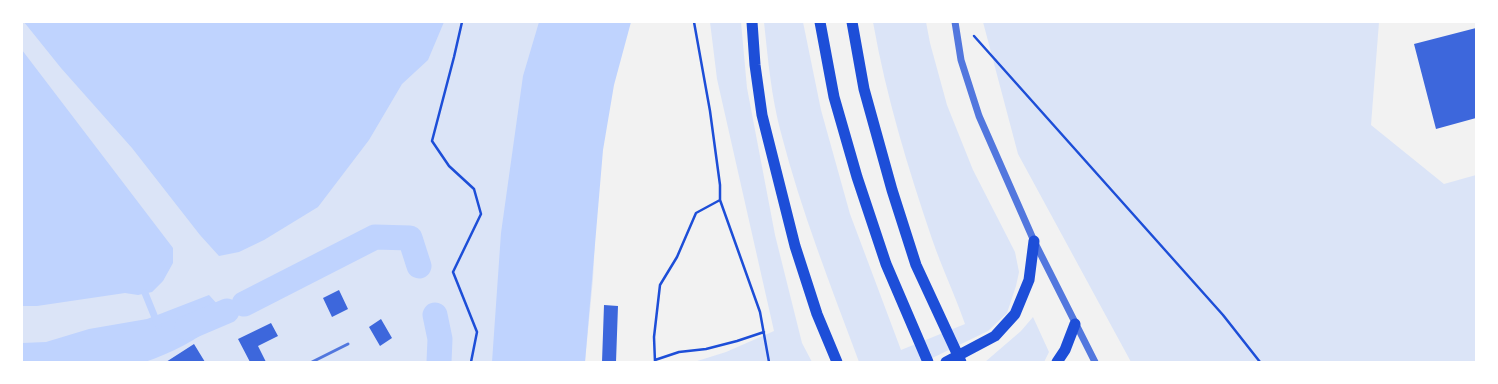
<!DOCTYPE html>
<html>
<head>
<meta charset="utf-8">
<style>
	body { margin:0 }
	#map { position:relative; width:1498px; height:384px; overflow:hidden; background:#f2f2f2; font-family:Mulish,sans-serif }
	canvas { display:block }
	.frame { position:absolute; inset:0; border:23px solid #fff; pointer-events:none }
</style>
</head>
<body>
<div id="map">
<canvas width="1498" height="384"></canvas>
<div class="frame"></div>
</div>
<script>
const ctx = document.querySelector('canvas').getContext('2d');
ctx.lineJoin = 'round';
function paint(path, color) { ctx.fillStyle = color; ctx.fill(path, 'evenodd'); }
function stroke(path, color, width, dash) { ctx.strokeStyle = color; ctx.lineWidth = width; ctx.lineCap = dash ? 'butt' : 'round'; ctx.setLineDash(dash || []); ctx.stroke(path); }
const green = new Path2D(`
	M22 22H617L602 104 593 279 585 362H22Z
	M710 22H741L747 88 775 235 802 343 812 362H694L726 352 774 331 717 79Z
	M764 22H803L821 110 850 214 901 350 965 324C955 295 942 268 932 239 908 168 886 96 873 22H926L930 43 947 105 973 170 1015 252 1019 272 1016 286 1007 313 988 331 924 362H859C831 286 801 211 781 133 771 96 768 59 764 22Z
	M983 22H1379L1371 125 1444 184 1476 175V362H1131L1018 154Z
	M1033 317 1049 352 1044 362H985L1021 331Z`);
const water = new Path2D(`
	M24 22H444L428 60 402 84 369 140 318 207 264 240 239 252 219 256 200 235 132 148 61 68Z
	M539 22H631L614 85 603 150 585 362H492L501 233 523 76Z
	M22 50 173 248V263L163 281 152 292 138 295 125 293 37 306H22Z
	M209 295 219 306V322C197 340 171 353 145 362H22V343L46 342 89 329 147 319Z`);
const stream = new Path2D(`
	M145 293 158 325`);
const canal = new Path2D(`
	M244 304 375 237 410 238 419 266
	M435 315 440 339 439 362
	M187 328 227 311`);
const building = new Path2D(`
	M1476 28V118L1436 129 1414 44Z
	M339 290 348 309 332 317 323 298Z
	M604 305 618 306 616 362H602Z
	M381 319 392 338 380 346 369 327Z
	M271 323 278 336 258 346 266 362H250L238 339Z
	M194 344 205 362H166Z`);
const path = new Path2D(`
	M462 22 454 57 432 141 449 166 474 189 481 214 453 272 477 332 471 362
	M694 22 710 111 720 185V200L760 312 769 362
	M974 36 1223 315 1260 362
	M655 360 679 352 706 349 737 341 764 332
	M655 362 654 337 660 285 677 257 696 213 720 200`);
const service = new Path2D(`
	M312 362 348 344`);
const tertiary = new Path2D(`
	M955 22 961 60 979 116 1034 241 1095 362`);
const trunk = new Path2D(`
	M752 22 755 65 762 115 795 246 817 314 837 362
	M820 22 834 97 857 177 886 264 928 362
	M852 22 864 89 892 190 916 265 961 362
	M946 362 995 336 1015 314 1029 280 1034 241
	M1057 362 1065 350 1075 324`);
paint(green, '#dbe4f7');
paint(water, '#bfd3fe');
stroke(stream, '#bfd3fe', 7);
stroke(canal, '#bfd3fe', 25);
paint(building, '#3d67dc');
stroke(path, '#1d4ed8', 2.5);
stroke(service, '#5277de', 3);
stroke(tertiary, '#5277de', 7);
stroke(trunk, '#1d4ed8', 11);
</script>
</body>
</html>
